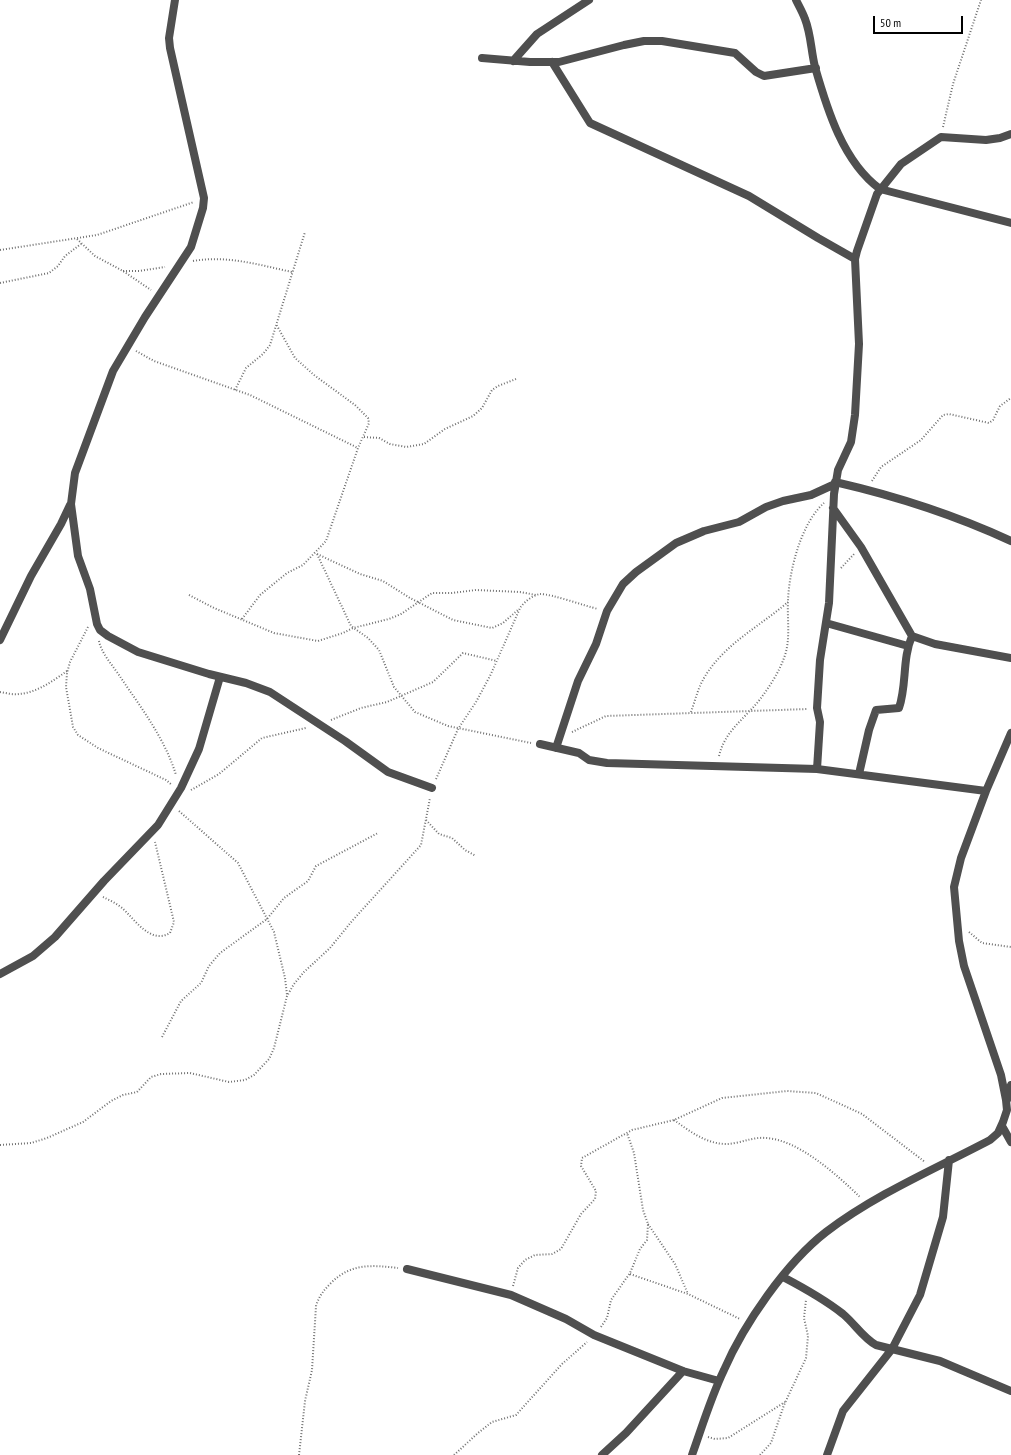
<!DOCTYPE html>
<html>
<head>
<meta charset="utf-8">
<style>
	body { margin:0 }
	#map { position:relative; width:1011px; height:1455px; overflow:hidden; background:#fff; font-family:"PT Sans Narrow",sans-serif }
	canvas { display:block }
	.scale { position:absolute; left:873px; top:16px; width:90px; height:18px; box-sizing:border-box; border:2px solid #000; border-top:0; padding-left:5px; font-size:12px; line-height:14px; white-space:nowrap; color:#000; -webkit-text-stroke:3px #fff; paint-order:stroke }
</style>
</head>
<body>
<div id="map">
<canvas width="1011" height="1455"></canvas>
<div class="scale">50 m</div>
</div>
<script>
const ctx = document.querySelector('canvas').getContext('2d');
ctx.lineJoin = 'round';
function stroke(path, color, width, dash) { ctx.strokeStyle = color; ctx.lineWidth = width; ctx.lineCap = dash ? 'butt' : 'round'; ctx.setLineDash(dash || []); ctx.stroke(path); }
const path = new Path2D(`
	M943 127 953 84 981 0
	M77 239 95 256 123 271 151 290
	M0 250 97 235 194 202
	M193 261C228 255 259 265 292 272
	M123 271H139L165 267
	M0 283 49 273 58 266 65 256 81 244
	M136 351 154 361 250 395 358 448
	M235 390 246 368 263 354 270 345 305 232
	M364 437 379 438 390 444 406 447 424 444 445 429 473 416 482 408 492 390 498 386 516 379
	M872 481 881 467 921 440 943 415 949 414 989 423 993 420 1000 406 1011 398
	M317 554 351 626 368 638 379 650 394 687 415 712 448 726 531 743
	M317 554 360 574 383 581 410 598 453 620 492 628 503 623 519 609
	M841 568 855 553
	M189 595 214 608 274 633 318 641 343 633 353 628 389 619 401 614 432 593H452L476 590 520 592 536 595
	M242 619 260 595 287 573 303 565 326 541 358 448 369 423 368 418 355 405 314 375 295 358 276 324
	M88 627 70 662 67 673 66 687 73 727 78 735 98 748 166 780 172 785
	M99 641C101 653 114 667 121 678 142 709 165 739 176 775
	M0 692C6 693 13 695 19 694 36 693 53 681 67 671
	M691 712C695 701 698 688 704 678 724 644 759 627 788 602
	M331 720 361 708 387 702 433 682 463 653 497 661
	M572 732 606 716 808 709
	M719 756C725 730 746 718 761 698 770 686 779 672 784 658 791 640 787 620 788 601 789 571 801 523 824 503
	M436 779 458 729 476 702 491 674 520 608C524 602 533 595 540 594 552 594 585 606 598 609
	M191 790 219 774 262 738 306 728
	M179 811 238 863 274 932 285 978 287 995
	M426 820 439 834 452 838 465 850 476 856
	M103 897C109 900 116 903 122 908 134 918 150 945 170 933L174 922 155 842
	M969 932 982 943 1011 947
	M162 1037 181 1001 201 983 209 966 220 953 267 919 284 898 308 881 316 866 378 833
	M674 1120C692 1133 712 1148 735 1143 746 1141 755 1137 765 1138 798 1139 837 1175 860 1197
	M0 1145 31 1143 47 1138 83 1122 111 1101 123 1095 137 1092 151 1077 161 1074 190 1073 229 1082 245 1080 254 1075 269 1059 274 1048 287 996 294 984 304 972 330 948 352 921 421 845 430 798
	M648 1224 675 1264 688 1294
	M630 1274 688 1294 740 1319
	M513 1286 518 1268 525 1260 535 1255 552 1254 561 1249 581 1214 595 1199 596 1191 581 1166 582 1158 632 1130 674 1120 722 1098 787 1091 816 1093 862 1114 925 1162
	M601 1327 607 1318 611 1300 630 1273 640 1249 647 1240 648 1224 643 1210 634 1153 627 1133
	M708 1437 715 1439 728 1438 785 1402
	M299 1455 305 1401 312 1370 316 1306C319 1296 324 1290 331 1283 351 1263 372 1265 398 1268
	M454 1455 478 1433 492 1422 516 1415 562 1364 587 1342
	M760 1455 771 1443 784 1405 806 1358 808 1336 804 1318 806 1300`);
const minor = new Path2D(`
	M175 0 169 38 170 48 204 198 203 208 191 247 145 317 113 371 75 473 71 504 78 556 90 589 97 624 100 630 108 636 138 652 209 674 246 683 270 692 345 741 388 772 432 788
	M796 0C799 6 803 13 805 19 811 34 811 51 815 67 827 109 843 162 880 189L1011 223
	M482 58 530 62H559L624 45 644 41H662L735 53 756 72 764 76 816 68
	M513 61 537 34 589 0
	M552 62 590 123 749 196 818 238 855 259
	M835 482C896 496 955 515 1011 541
	M833 508 861 547 912 636 935 644 1011 658
	M826 623 908 646
	M0 640 31 576 61 524 70 505
	M540 744 579 753 589 760 607 763 817 769 986 791
	M556 748 578 681 596 644 607 611 623 584 636 572 676 543 704 531 739 522 766 507 783 501 811 495 835 484
	M817 769 820 722 817 708 820 660 829 603 834 494 838 470 851 442 855 415 859 344 855 259 857 251 877 194 901 164 941 137 986 140 1000 138 1011 134
	M859 774 869 730 876 710 899 708C907 685 902 659 912 636
	M0 974 33 956 55 937 104 881 158 825 181 788 199 749 220 677
	M1007 1100 1011 1085
	M1002 1126 1011 1142
	M407 1269 511 1295 566 1319 594 1335 683 1371 719 1381
	M783 1277C804 1288 824 1299 843 1314 855 1324 863 1338 876 1345L940 1361 1011 1391
	M602 1455 626 1433 683 1371
	M692 1455C702 1427 711 1397 724 1370 744 1324 786 1263 826 1232 876 1194 935 1169 990 1140L998 1133 1003 1122 1007 1110 1006 1100 1001 1075 964 966 959 941 954 887 961 858 986 791 1011 733
	M827 1455 843 1411 892 1349 920 1295 943 1217 949 1160`);
stroke(path, '#717171', 2, [1, 2]);
stroke(minor, '#4f4f4f', 8);
</script>
</body>
</html>
